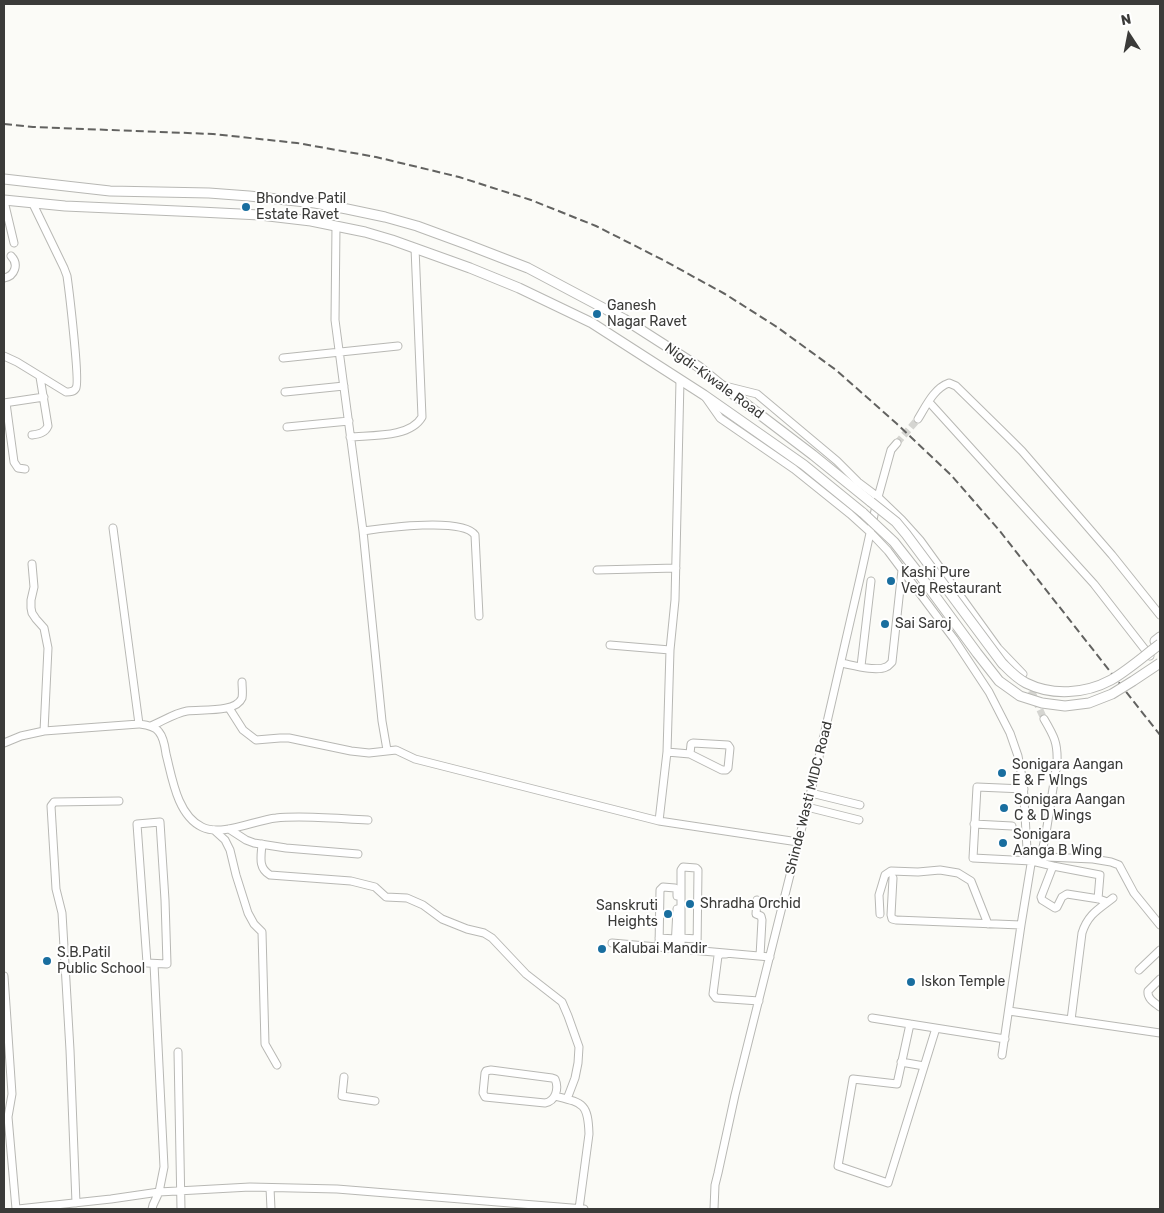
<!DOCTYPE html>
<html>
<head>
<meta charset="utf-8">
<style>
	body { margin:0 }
	#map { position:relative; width:1164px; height:1213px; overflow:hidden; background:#fbfbf7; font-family:Rubik,sans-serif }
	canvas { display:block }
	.frame { position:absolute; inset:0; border:5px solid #3b3b39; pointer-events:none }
	.north { position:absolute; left:1104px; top:10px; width:50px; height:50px; -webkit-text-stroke:4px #fff; paint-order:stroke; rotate:349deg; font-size:14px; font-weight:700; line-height:20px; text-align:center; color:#3b3b39 }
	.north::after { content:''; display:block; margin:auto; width:18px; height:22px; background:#3b3b39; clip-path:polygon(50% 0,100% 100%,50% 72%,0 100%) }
</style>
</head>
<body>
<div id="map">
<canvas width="1164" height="1213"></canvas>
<div class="frame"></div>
<div class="north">N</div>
</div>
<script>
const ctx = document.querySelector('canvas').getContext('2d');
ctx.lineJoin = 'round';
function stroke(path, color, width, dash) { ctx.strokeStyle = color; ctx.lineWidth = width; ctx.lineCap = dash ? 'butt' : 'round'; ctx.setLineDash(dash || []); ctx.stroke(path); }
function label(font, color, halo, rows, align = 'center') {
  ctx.font = font + ' Rubik,sans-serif'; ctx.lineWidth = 4; ctx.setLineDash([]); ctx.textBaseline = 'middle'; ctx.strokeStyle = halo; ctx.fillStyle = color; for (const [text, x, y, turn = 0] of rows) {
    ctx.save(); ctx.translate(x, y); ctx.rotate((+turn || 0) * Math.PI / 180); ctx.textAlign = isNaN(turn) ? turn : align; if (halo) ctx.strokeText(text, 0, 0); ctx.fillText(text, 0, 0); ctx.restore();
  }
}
const minorTunnel = new Path2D(`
	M897 443 918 419
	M1027 681 1044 719`);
const minor = new Path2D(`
	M4 201 14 243
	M336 226 335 320 363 531 382 721 387 750
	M4 278C15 276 19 264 11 256
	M4 356 17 362 66 392C70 392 74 392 76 388 80 382 69 290 67 276L64 268 33 204
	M283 358 398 346
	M725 386 757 394 837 461 858 482 878 497 902 520 920 540 998 648 1023 674
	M285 392 344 386
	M706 398 720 418 794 469 850 514 871 533 888 551 954 639 989 692 1010 733 1018 756 1023 782 1027 849 1028 854 1041 857H1046L1093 859 1111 862 1119 865 1134 893 1160 925
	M929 402 1094 584 1150 656
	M4 403 44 397
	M6 403 14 462 18 468 25 469
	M918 419C926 406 934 388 949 383L956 386 1007 436 1022 451 1112 555 1160 615
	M287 427 349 421
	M32 435C39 434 45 433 48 426L40 377
	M350 437C371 435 410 438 422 417L415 248
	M113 528 139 724
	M363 531C384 528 463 517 475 535L479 616
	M32 564 34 587 31 600V608L32 613 36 619 44 628 48 648 44 731
	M597 570 676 568
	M610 645 670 650
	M841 663C852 665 876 672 886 667 889 666 890 664 892 662L902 570
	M861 666 871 581
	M229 708 243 730 256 740 280 738H289L351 751 369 753 396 750 415 759 659 821 798 842
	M151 726C163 721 175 713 187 711 201 709 236 713 242 698 243 693 242 687 242 682
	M4 743 21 736 44 731 139 724C146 725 155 726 159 732 164 738 165 747 166 754 172 777 177 815 202 827 222 837 255 820 276 818 284 817 292 817 299 817 322 817 345 819 368 820
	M667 752 690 754 722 770H726L728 768 730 748 728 745 693 743 691 744 690 754
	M1024 789 977 787 973 858 1032 861 1053 866 1041 897 1042 900 1055 908 1057 907 1062 897 1067 894 1099 899 1107 902
	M811 793 860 805
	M807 807 859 820
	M659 821 667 752 670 650 675 600 680 380
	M160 822 165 900 167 964 147 963 137 824Z
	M974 824 1012 826
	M229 829 246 840 254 843 286 848 358 854
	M214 830 225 840 230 850 236 875 248 913 254 924 262 932 265 1044 277 1065
	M262 844C261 857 258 868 270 875L351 881 375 887 386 897 407 898 423 905 442 919 467 929 484 933 492 938 526 974 562 1002 568 1016 579 1047 578 1063 575 1078 567 1099
	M1041 857 1046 833 1057 763C1058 743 1054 736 1044 719
	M1053 866 1100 875 1098 899
	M893 878 891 915 892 919 896 920 1021 925
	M757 900 756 914 761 916 762 920 760 956
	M880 914 879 895 885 875 891 871 918 872 940 870 958 873 971 881 988 924
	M659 938 676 939
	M681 938 697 939
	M612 943 770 957
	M659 947 660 890 663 887 675 888 677 890V896
	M675 948 677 909
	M681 949V870L683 867 696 868 698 870 697 950
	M726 954H721L718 956 713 994 716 998 759 1001
	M1139 970 1160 950
	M4 976 12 1094 8 1117 16 1209
	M1160 979 1148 991C1147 999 1155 1003 1160 1007
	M1009 1011 1160 1033
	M872 1018 1005 1039
	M1071 1020 1082 933C1088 914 1099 909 1113 898
	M910 1024 897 1084 853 1079 838 1166 888 1183 936 1028
	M178 1052 181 1209
	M1002 1055 1021 925 1032 858
	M901 1062 924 1066
	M491 1070 552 1078 555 1079C559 1088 556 1101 545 1103L485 1097 483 1093 485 1073 486 1071Z
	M344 1077 342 1096 375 1101
	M555 1096C583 1103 588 1103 589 1134L579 1209
	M270 1188 271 1209
	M76 1203 70 1050 62 913 56 889 51 806 54 802 119 801
	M18 1209 111 1199 159 1192 250 1187 337 1189 584 1209
	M152 1209 153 1205 159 1192 164 1167 154 964
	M714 1209 715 1185 718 1173 735 1095 813 783 861 574 878 497 891 450 897 443`);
const major = new Path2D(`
	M4 179 110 191 209 193 249 196 315 203 347 209 385 217 417 226 466 244 528 268 624 319 699 367 721 385 813 455 871 502
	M4 200 65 206 200 212 260 215 311 221 365 232 392 240 470 268 519 288 592 323 704 395 804 465 863 513
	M1160 637 1155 641 1160 644`);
const rail = new Path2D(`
	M4 124 33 127 213 134 297 143 376 157 459 177 531 200 596 226 663 260 725 294 777 327 836 370 896 423 951 475 999 530 1160 735`);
const majorBridge = new Path2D(`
	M871 502 896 522 906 534 1002 663C1009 670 1016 678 1026 683 1052 696 1085 694 1111 680 1127 671 1145 655 1160 644
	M863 513 894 542 916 570 977 653 999 681 1020 696 1042 703 1065 706 1089 703 1112 694 1133 681 1160 663`);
const markers = [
	[246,207,5,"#196e9f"],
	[597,314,5,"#196e9f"],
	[891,581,5,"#196e9f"],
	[885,624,5,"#196e9f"],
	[1002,773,5,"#196e9f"],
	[1004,808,5,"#196e9f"],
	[1003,843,5,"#196e9f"],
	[690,904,5,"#196e9f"],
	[668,914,5,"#196e9f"],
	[602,949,5,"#196e9f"],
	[47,961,5,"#196e9f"],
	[911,982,5,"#196e9f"]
];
const poiNames = [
	["Bhondve Patil",256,199],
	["Estate Ravet",256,215],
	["Ganesh",607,306],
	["Nagar Ravet",607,322],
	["Kashi Pure",901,573],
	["Veg Restaurant",901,589],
	["Sai Saroj",895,624],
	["Sonigara Aangan",1012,765],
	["E & F WIngs",1012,781],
	["Sonigara Aangan",1014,800],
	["C & D Wings",1014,816],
	["Sonigara",1013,835],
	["Aanga B Wing",1013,851],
	["Shradha Orchid",700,904],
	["Sanskruti",658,906,"right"],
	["Heights",658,922,"right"],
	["Kalubai Mandir",612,949],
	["S.B.Patil",57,953],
	["Public School",57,969],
	["Iskon Temple",921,982]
];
const streetNames = [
	["Nigdi-Kiwale Road",714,381,36],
	["Shinde Wasti MIDC Road",809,798,-76]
];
stroke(minorTunnel, '#d5d5d1', 7, [7, 3.5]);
stroke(minor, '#b8b8b4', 9);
stroke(major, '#b8b8b4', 11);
stroke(minor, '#fff', 7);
stroke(major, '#fff', 9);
stroke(rail, '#626260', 2, [8, 4]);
stroke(majorBridge, '#b8b8b4', 11, []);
stroke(majorBridge, '#fff', 9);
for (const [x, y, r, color] of markers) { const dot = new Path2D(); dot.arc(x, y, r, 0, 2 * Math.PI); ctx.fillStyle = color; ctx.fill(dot); stroke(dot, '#fff', 2); }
label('14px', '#3b3b39', '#fff', poiNames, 'left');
label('14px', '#3b3b39', '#fff', streetNames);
</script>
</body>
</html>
